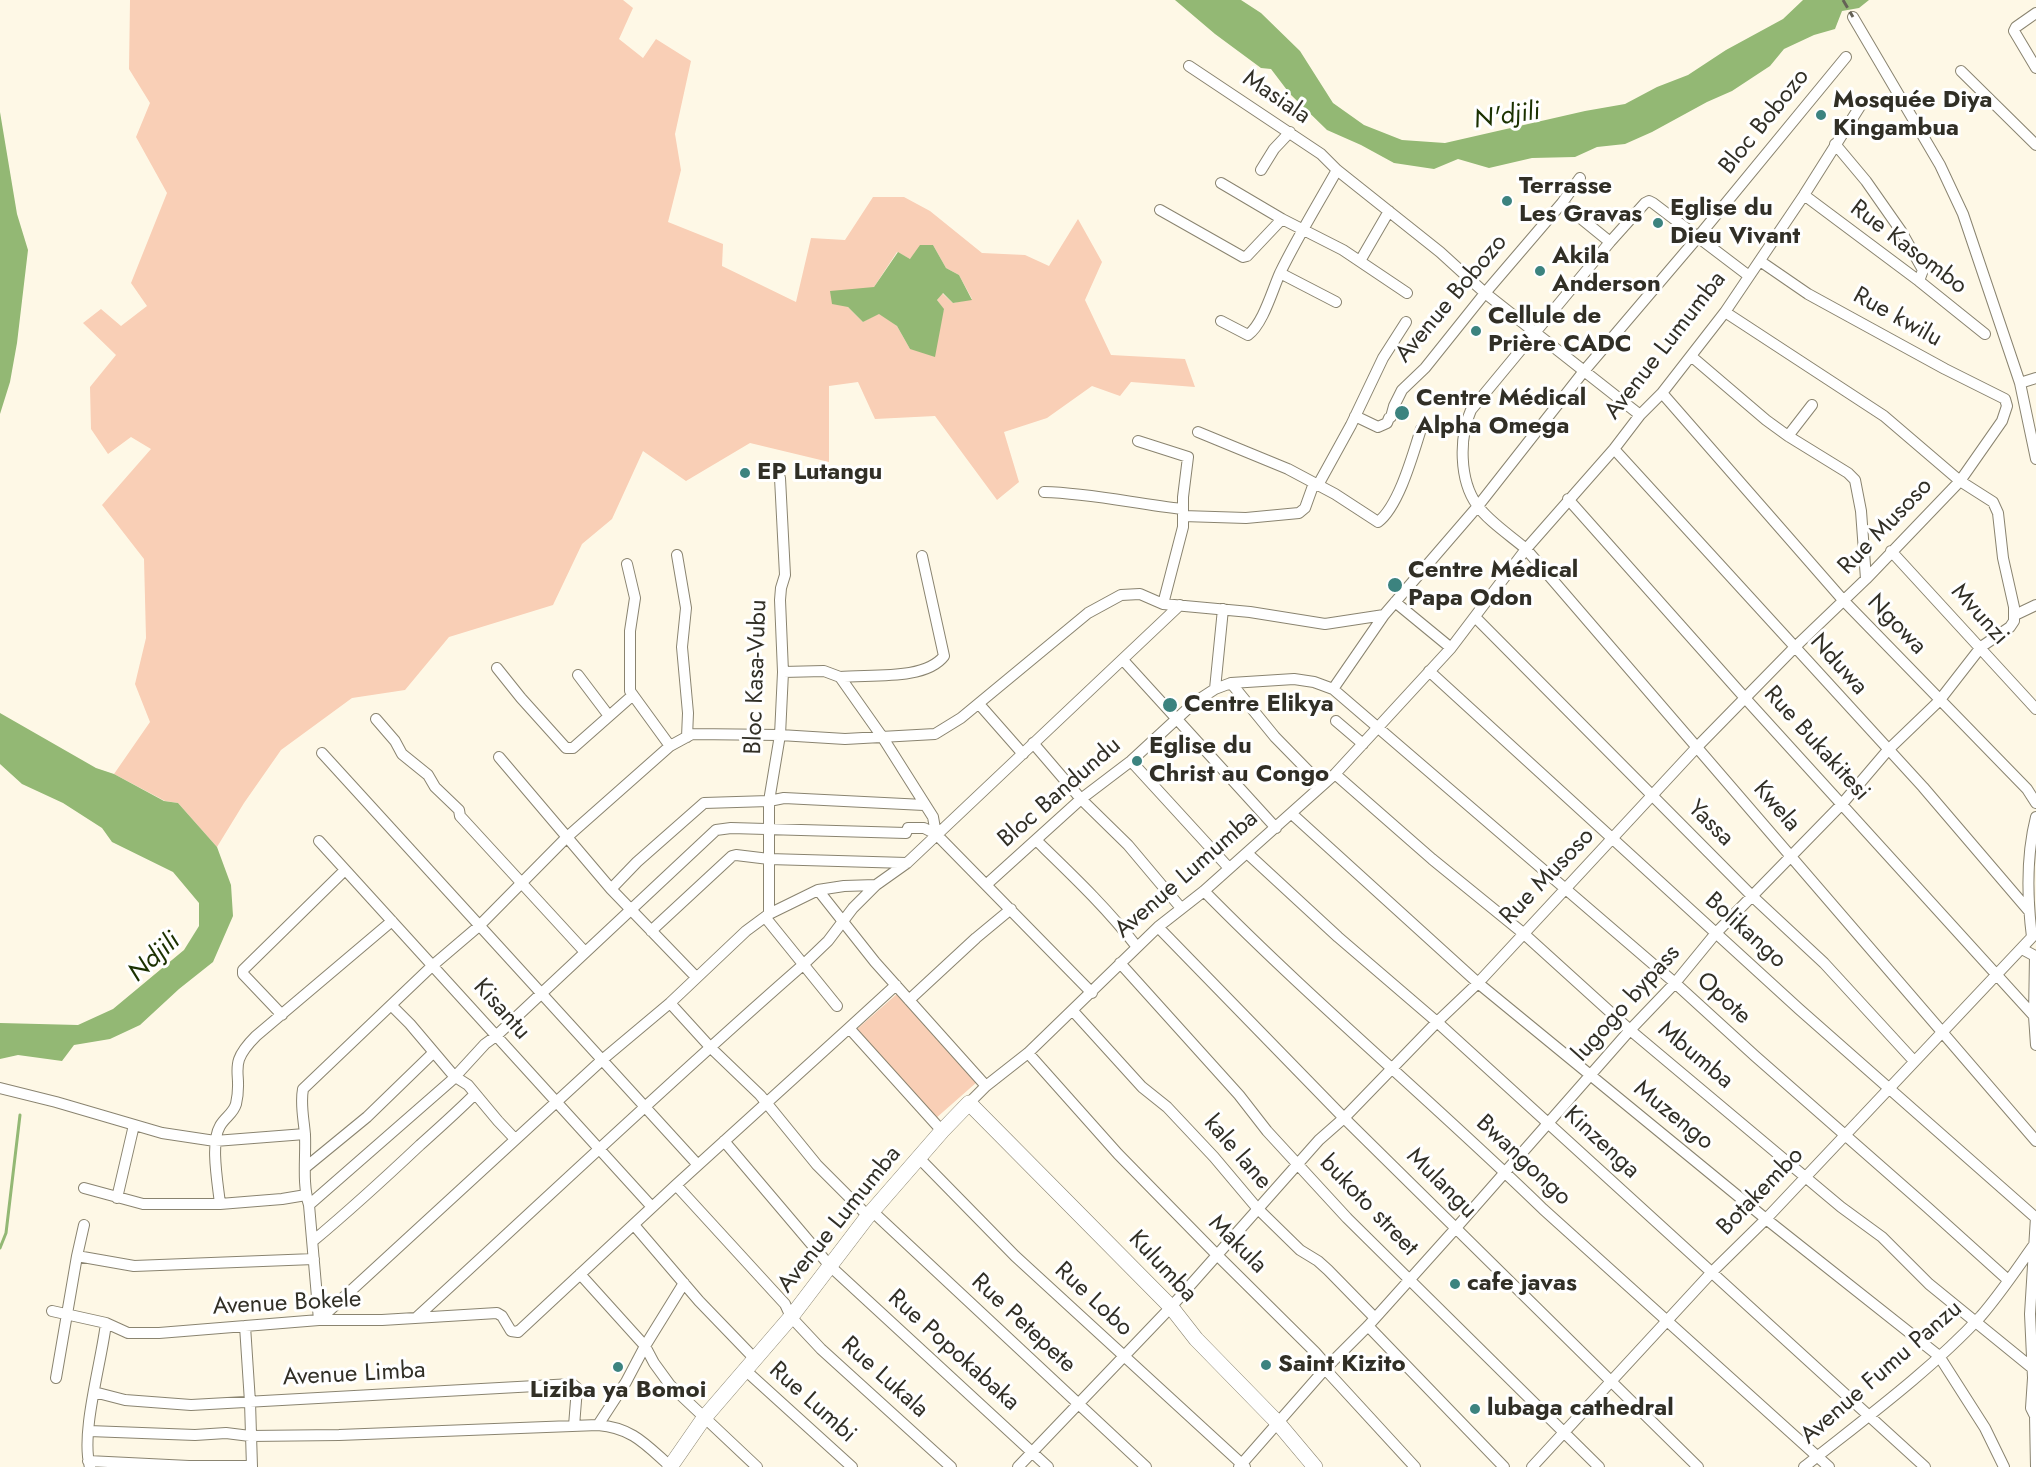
<!DOCTYPE html>
<html>
<head>
<meta charset="utf-8">
<style>
	body { margin:0 }
	canvas { display:block; background:#fef8e6 }
</style>
</head>
<body>
<canvas width="2036" height="1467"></canvas>
<script>
const ctx = document.querySelector('canvas').getContext('2d');
ctx.lineJoin = 'round';
function paint(path, color) { ctx.fillStyle = color; ctx.fill(path, 'evenodd'); }
function stroke(path, color, width, dash) { ctx.strokeStyle = color; ctx.lineWidth = width; ctx.lineCap = dash ? 'butt' : 'round'; ctx.setLineDash(dash || []); ctx.stroke(path); }
function label(font, color, halo, rows, align = 'center') {
  ctx.font = font + ' Jost,sans-serif'; ctx.lineWidth = 6; ctx.setLineDash([]); ctx.textBaseline = 'middle'; ctx.strokeStyle = halo; ctx.fillStyle = color; for (const [text, x, y, turn = 0] of rows) {
    ctx.save(); ctx.translate(x, y); ctx.rotate((+turn || 0) * Math.PI / 180); ctx.textAlign = isNaN(turn) ? turn : align; if (halo) ctx.strokeText(text, 0, 0); ctx.fillText(text, 0, 0); ctx.restore();
  }
}
const green = new Path2D(`
	M130 0H623L633 8 619 39 643 58 656 39 691 61 675 134 681 170 668 222 723 244 722 266 796 302 811 238 845 240 873 197H904L930 211 982 253 1025 255 1049 266 1078 219 1102 262 1085 300 1111 355 1185 359 1195 387 1131 382 1120 396 1092 386 1047 418 1004 432 1019 482 997 500 935 416 875 419 858 382 829 386V462L750 443 686 481 643 451 612 519 582 544 553 605 449 637 405 690 352 698 281 750 244 803 217 847 178 803 165 801 114 774 150 722 135 684 146 638 144 559 102 505 151 449 131 437 108 454 91 429 90 387 116 355 83 323 101 309 121 326 147 306 131 283 167 193 136 137 150 103 129 69ZM933 245 946 268 959 275 972 299 953 303 942 293 937 300 944 310 910 349 897 326 879 313 863 322 848 307 874 287 897 252 910 259Z
	M898 993 977 1082 935 1119 856 1030Z`);
const water = new Path2D(`
	M1175 0H1241L1261 13 1300 51 1333 103 1364 125 1402 140 1445 143 1585 111 1625 104 1657 87 1688 75 1726 50 1783 19 1803 0H1869L1859 8 1842 11 1835 29 1814 35 1784 49 1770 66 1732 91 1707 102 1652 132 1625 144 1597 147 1575 157 1532 158 1489 168 1458 159 1434 169 1394 163 1361 145 1327 130 1290 94 1271 69 1261 68 1215 34Z
	M0 112 17 214 28 250 17 343 10 382 0 414Z
	M920 245H933L946 268 959 275 972 300 953 303 943 293 937 300 944 309 935 357 910 349 897 326 879 314 863 322 848 307 832 304 830 291 874 287 898 252 910 259Z
	M0 713 96 768 114 774 164 801 178 803 217 847 231 885 233 916 213 962 179 989 140 1025 110 1039 74 1045 62 1061 18 1055 0 1059V1023L78 1025 113 1009 184 950 199 926V903L173 872 112 842 102 828 63 803 22 784 0 764Z`);
const stream = new Path2D(`
	M0 1248 6 1233 20 1115`);
const street = new Path2D(`
	M2036 13 2016 27 2014 31 2036 68
	M1853 17 1940 165 1963 214 2020 383 2036 459
	M1189 66 1321 154 1337 170 1440 252 1485 293 1640 415
	M1961 71 2036 145
	M1835 144 1866 181 1901 231 1923 270 1919 281
	M1261 170 1274 149 1290 132
	M1221 183 1282 219 1343 250 1407 293
	M1804 195 1919 281 1985 334
	M1562 203 1610 242
	M1160 210 1243 257 1247 256 1282 219
	M1360 261 1389 211
	M1280 273 1336 302
	M1749 276 1653 203 1649 201 1645 203 1610 242 1471 410C1459 437 1459 480 1477 505 1488 521 1511 536 1526 549L2036 1141
	M1221 321 1248 335C1263 324 1272 291 1280 273 1297 238 1318 204 1337 170
	M1691 356 1766 420 1788 436 1848 473 1855 480 1861 511 1866 579
	M2020 383 2036 378
	M1662 393 1843 600 2027 789 2036 803
	M1355 416 1378 427 1387 423 1389 418 1391 417 1394 406 1402 390 1425 368 1485 293 1562 203 1580 178
	M1198 432 1288 469 1335 494 1378 522C1399 506 1413 454 1421 429
	M1788 436 1812 405
	M1138 441 1188 457 1183 497V527L1163 604
	M1614 449 1923 787 2029 911
	M1318 485 1351 425 1383 358 1406 322
	M1044 492C1091 493 1136 504 1183 509
	M1568 499 1745 698 2034 1016
	M1183 516 1246 518 1299 513 1305 508 1314 483
	M1891 551 2036 709
	M677 555 686 608 682 647 688 713 687 737
	M627 564 635 598 630 631V691L670 746
	M1395 602 1451 648
	M2015 615 2036 605
	M1475 617 1752 896 1824 963 1914 1061
	M1123 660 1276 828
	M497 668 521 698 566 748H573L633 695
	M1429 671 1799 1009 2036 1218
	M783 672 824 671 840 677 883 738 933 817 936 834
	M578 675 609 716
	M840 677C868 674 925 681 944 656L922 556
	M1231 683 1275 737 1322 785
	M1215 689 1223 609
	M1333 689 1384 615 1478 506 1584 371 1698 237 1846 57
	M979 704 1023 754
	M376 719 395 741 402 754 428 775 435 787 459 810 460 816 585 952
	M1336 721 1363 744
	M1033 743 1081 799 1128 845 1181 908
	M322 753 698 1165
	M499 757 611 889 696 977
	M1131 761 1229 868
	M1335 774 1432 859 1523 933 1630 1030 1841 1207 1882 1237 1929 1284 2031 1367
	M1292 814 1478 983 1766 1219 1939 1356 1985 1428 2004 1467
	M319 841 652 1207
	M1037 841C1072 875 1107 908 1137 947
	M1247 853 1338 937 1437 1022 1549 1124 1925 1467
	M987 884 1081 799 1131 761 1195 702 1215 689 1231 683 1294 679 1314 682 1333 689 1675 983 1755 1056 1927 1207 2008 1280
	M611 889 637 862 704 803 769 801 784 798 924 805
	M818 890 875 962 986 1086
	M1204 891C1313 1002 1432 1101 1543 1209L1829 1467
	M769 914V801L780 735 783 672 780 600 781 588 785 575 780 478
	M765 917 837 1006
	M1158 927 1344 1118 1698 1467
	M651 931 732 856 736 855 769 859 907 863
	M2022 949 2035 956 2034 1016 2036 1045
	M1120 963 1239 1095 1267 1131 1347 1218 1599 1467
	M896 985 849 1028 942 1131
	M909 1000 976 938 1011 909
	M670 1003 711 1048 760 1095 817 1165 868 1216
	M392 1006 410 1024 454 1076 468 1085 498 1121 515 1139
	M1073 1011 1142 1087 1167 1107 1214 1157 1257 1208 1300 1250 1318 1261 1328 1270 1375 1318
	M282 1015 243 974V970L345 870
	M1028 1053 1118 1154 1216 1254 1315 1352 1322 1360 1325 1369 1415 1467
	M0 1088 56 1102 162 1133 215 1141 305 1134
	M969 1103 986 1086 1028 1053 1158 927 1204 891 1335 774 1451 648 1526 549 1614 449 1640 415 1662 393 1725 312 1804 195 1864 100
	M724 1141 830 1266 1048 1467
	M919 1158 1015 1256 1245 1467
	M306 1167 367 1117 433 1053
	M676 1185 785 1304 791 1317 821 1349 951 1467
	M84 1188 143 1204H220L282 1199 306 1195
	M117 1198 134 1125
	M220 1204C218 1184 210 1143 220 1126 225 1117 233 1114 236 1104 244 1071 225 1067 256 1036L392 921
	M309 1205 452 1080 485 1044 496 1036 716 830 731 828 906 833 908 828H924L936 834 1092 993
	M872 1211 1146 1467
	M84 1225 77 1256 134 1266 314 1259
	M634 1225 699 1301 754 1358
	M313 1241C350 1210 385 1178 420 1145 439 1128 457 1112 475 1094
	M580 1274 645 1346 654 1363 670 1385 757 1467
	M52 1311 106 1323 128 1333H159L319 1320H382L497 1313 502 1316 511 1331 518 1332 676 1185 849 1028
	M416 1318C545 1200 672 1079 804 964L828 941 853 908 876 885 907 863 1180 605
	M319 1320 309 1205C302 1184 306 1158 305 1135 304 1120 300 1105 303 1089L432 966 479 926 566 838 670 746 692 734 780 735 845 739 935 734 961 718 1088 613 1121 595 1140 594 1163 604 1250 612 1325 624 1384 615
	M319 1320 602 1060 670 1003 746 931 769 914 818 890 844 886 876 885
	M245 1326 250 1402 252 1467
	M1368 1326 1504 1467
	M744 1369 852 1467
	M56 1378 77 1256
	M94 1392 125 1400 191 1405 572 1384 577 1388 574 1426
	M598 1425 626 1382 645 1346 684 1283
	M89 1431 195 1435 226 1433 250 1436 339 1435 598 1425C633 1428 646 1445 671 1467
	M88 1461 189 1466H252
	M90 1467C80 1434 102 1360 106 1323
	M1018 1467 1171 1307 1319 1140 1344 1118 1437 1022 1478 983 1697 747 1794 648 1866 579 1960 481 2002 421 2007 406 2005 399 1945 369 1808 294 1760 261
	M1239 1467 1325 1369 1368 1326 1456 1228 1630 1030 1675 983 1716 933 1842 804 1888 750 1939 701 1981 647 2010 627 2014 621V607L2003 558 1998 513 1993 502 1960 481 1884 416 1725 312
	M1532 1467 1712 1272 1766 1219 2032 937C2027 897 2026 856 2036 817
	M1804 1467C1863 1420 1930 1371 1981 1316 2001 1293 2018 1267 2036 1242
	M2036 1467 2035 1416 2031 1408 2033 1378 2030 1314 2036 1217`);
const secondary = new Path2D(`
	M670 1467 704 1418 791 1317 868 1216 942 1131 969 1103 1171 1307 1196 1339 1278 1423 1315 1467`);
const rail = new Path2D(`
	M1843 0 1853 17`);
const markers = [
	[1821,115,6,"#3c837f"],
	[1507,201,6,"#3c837f"],
	[1658,223,6,"#3c837f"],
	[1540,271,6,"#3c837f"],
	[1476,331,6,"#3c837f"],
	[1402,413,8,"#3c837f"],
	[745,473,6,"#3c837f"],
	[1395,585,8,"#3c837f"],
	[1170,705,8,"#3c837f"],
	[1137,761,6,"#3c837f"],
	[1455,1284,6,"#3c837f"],
	[1266,1365,6,"#3c837f"],
	[618,1367,6,"#3c837f"],
	[1475,1409,6,"#3c837f"]
];
const streetNames = [
	["Masiala",1276,98,34],
	["Bloc Bobozo",1765,122,-51],
	["Rue Kasombo",1908,248,37],
	["Avenue Bobozo",1452,299,-50],
	["Rue kwilu",1897,318,29],
	["Avenue Lumumba",1666,346,-52],
	["Rue Musoso",1886,527,-46],
	["Mvunzi",1979,615,48],
	["Ngowa",1896,625,46],
	["Nduwa",1838,665,48],
	["Bloc Kasa-Vubu",757,677,-88],
	["Rue Bukakitesi",1816,744,48],
	["Bloc Bandundu",1060,793,-41],
	["Kwela",1776,807,49],
	["Yassa",1710,824,45],
	["Avenue Lumumba",1187,875,-41],
	["Rue Musoso",1548,877,-46],
	["Bolikango",1745,931,42],
	["Opote",1723,999,43],
	["lugogo bypass",1627,1004,-48],
	["Kisantu",501,1010,48],
	["Mbumba",1695,1056,40],
	["Muzengo",1673,1116,39],
	["Kinzenga",1601,1143,43],
	["kale lane",1237,1153,49],
	["Bwangongo",1523,1161,43],
	["Mulangu",1441,1184,45],
	["Botakembo",1761,1192,-46],
	["bukoto street",1368,1206,46],
	["Avenue Lumumba",840,1220,-51],
	["Makula",1237,1245,45],
	["Kulumba",1162,1267,47],
	["Rue Lobo",1093,1300,43],
	["Avenue Bokele",287,1304,-3],
	["Rue Petepete",1023,1324,43],
	["Rue Popokabaka",953,1351,42],
	["Avenue Fumu Panzu",1882,1373,-41],
	["Avenue Limba",354,1375,-3],
	["Rue Lukala",884,1378,42],
	["Rue Lumbi",812,1403,42]
];
const poiNames = [
	["Mosquée Diya",1833,101],
	["Kingambua",1833,129],
	["Terrasse",1519,187],
	["Les Gravas",1519,215],
	["Eglise du",1670,209],
	["Dieu Vivant",1670,237],
	["Akila",1552,257],
	["Anderson",1552,285],
	["Cellule de",1488,317],
	["Prière CADC",1488,345],
	["Centre Médical",1416,399],
	["Alpha Omega",1416,427],
	["EP Lutangu",757,473],
	["Centre Médical",1408,571],
	["Papa Odon",1408,599],
	["Centre Elikya",1184,705],
	["Eglise du",1149,747],
	["Christ au Congo",1149,775],
	["cafe javas",1467,1284],
	["Saint Kizito",1278,1365],
	["Liziba ya Bomoi",618,1391,"center"],
	["lubaga cathedral",1487,1409]
];
const waterNames = [
	["N'djili",1507,117,-8],
	["Ndjili",155,958,-42]
];
paint(green, '#f9cfb6');
paint(water, '#93b874');
stroke(stream, '#93b874', 3);
stroke(street, '#8a8470', 12);
stroke(secondary, '#8a8470', 16);
stroke(street, '#fff', 10);
stroke(secondary, '#fff', 15);
stroke(rail, '#656256', 3, [9, 4.5]);
for (const [x, y, r, color] of markers) { const dot = new Path2D(); dot.arc(x, y, r, 0, 2 * Math.PI); ctx.fillStyle = color; ctx.fill(dot); stroke(dot, '#fff', 2); }
label('24px', '#312f26', '#fff', streetNames);
label('bold 24px', '#312f26', '#fff', poiNames, 'left');
label('italic 26px', '#1b3100', '#fff', waterNames);
</script>
</body>
</html>
